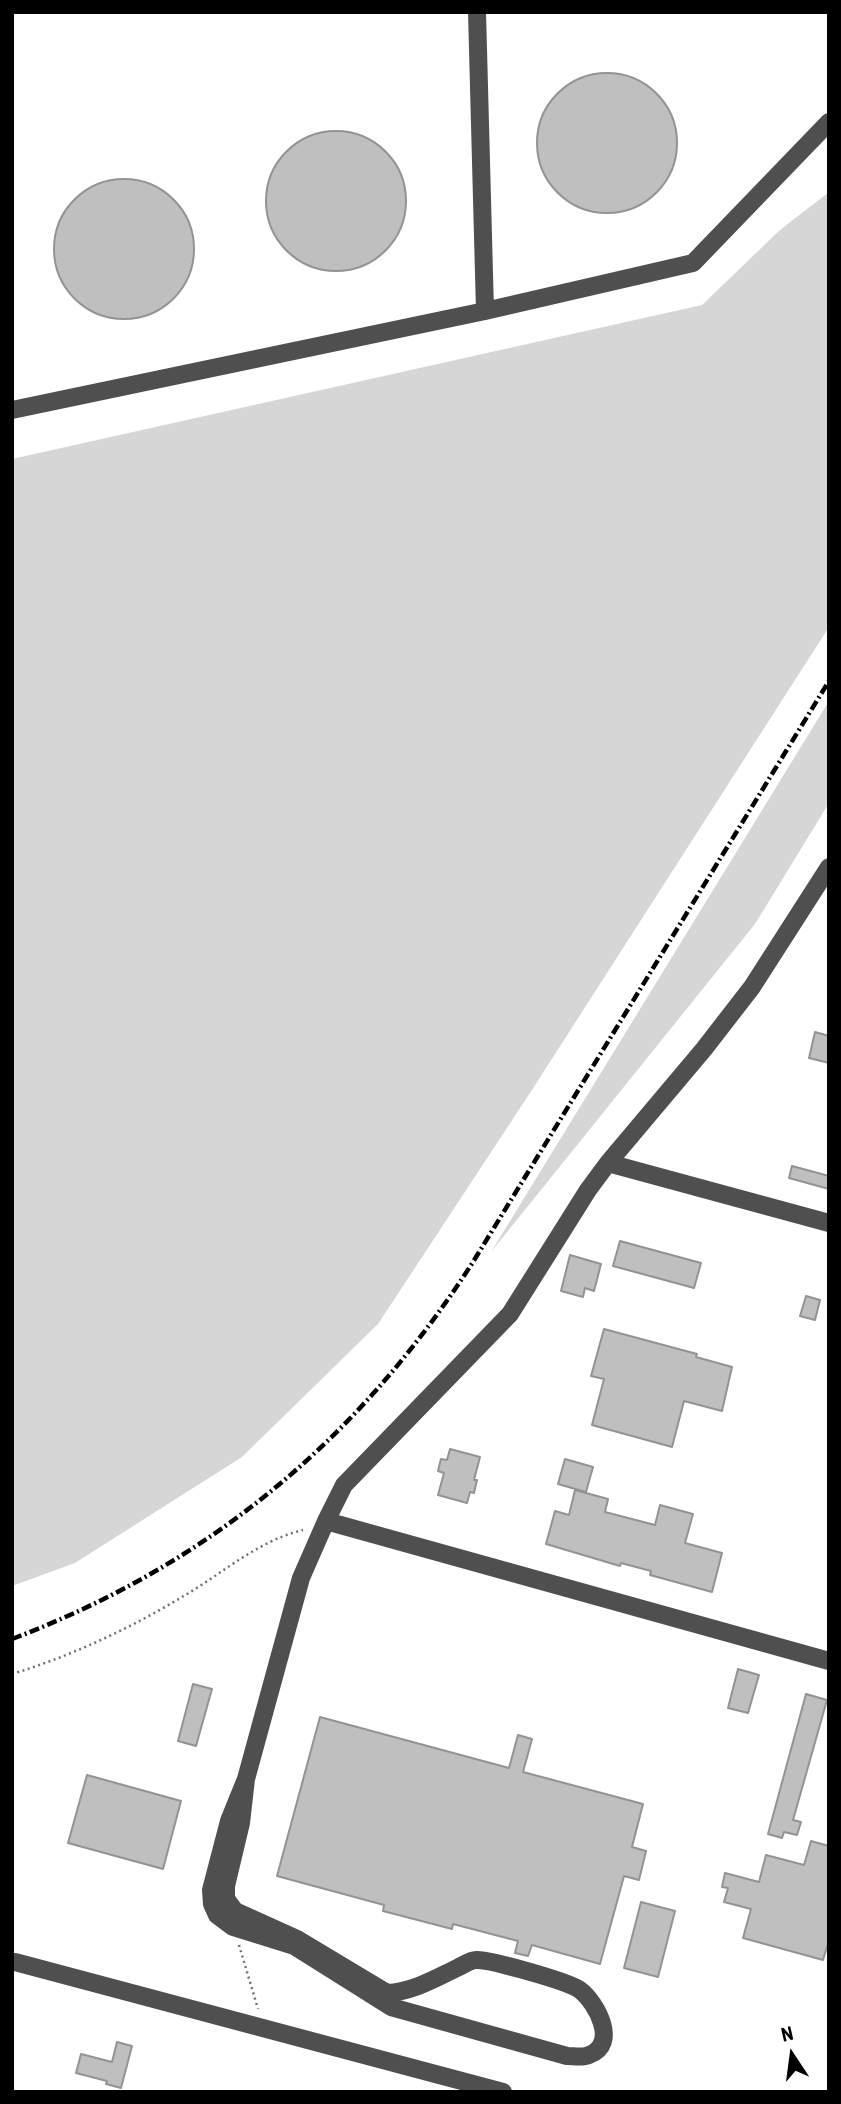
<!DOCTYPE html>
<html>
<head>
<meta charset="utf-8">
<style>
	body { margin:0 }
	#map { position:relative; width:841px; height:2104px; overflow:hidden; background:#fff; font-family:"Roboto Condensed",sans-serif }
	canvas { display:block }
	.frame { position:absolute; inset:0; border:14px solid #000; pointer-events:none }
	.north { position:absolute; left:757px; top:2020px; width:70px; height:70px; -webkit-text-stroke:5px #fff; paint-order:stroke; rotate:347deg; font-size:19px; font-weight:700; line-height:28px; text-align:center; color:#000 }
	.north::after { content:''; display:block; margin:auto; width:24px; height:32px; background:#000; clip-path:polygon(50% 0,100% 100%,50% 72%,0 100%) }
</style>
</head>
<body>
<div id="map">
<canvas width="841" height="2104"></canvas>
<div class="frame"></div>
<div class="north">N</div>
</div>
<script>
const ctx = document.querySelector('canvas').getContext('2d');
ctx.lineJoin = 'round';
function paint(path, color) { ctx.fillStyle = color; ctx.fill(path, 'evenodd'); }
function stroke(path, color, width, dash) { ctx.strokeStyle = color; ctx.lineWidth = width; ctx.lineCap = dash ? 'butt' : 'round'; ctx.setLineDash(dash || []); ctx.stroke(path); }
const green = new Path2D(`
	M829 192V627L530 1093 378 1324 242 1457 75 1563 12 1586V459L702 305 780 230Z
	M829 701V803L755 924 491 1252Z`);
const building = new Path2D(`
	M537 143a70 70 0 1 1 140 0a70 70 0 1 1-140 0Z
	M266 201a70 70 0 1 1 140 0a70 70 0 1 1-140 0Z
	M54 249a70 70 0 1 1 140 0a70 70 0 1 1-140 0Z
	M815 1032 829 1036V1063L809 1058Z
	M792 1166 829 1176V1189L789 1178Z
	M620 1241 701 1263 694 1288 613 1266Z
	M570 1255 601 1264 594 1291 585 1288 583 1297 561 1291Z
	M806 1296 820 1300 815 1320 800 1316Z
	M604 1329 697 1354 696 1357 732 1367 722 1411 684 1401 672 1447 592 1425 604 1379 591 1376Z
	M450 1449 480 1457 474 1480H477L474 1493 470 1492 467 1503 438 1495 444 1473 438 1471 441 1459 447 1460Z
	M565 1459 593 1467 586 1492 558 1484Z
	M575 1490 608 1499 605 1512 655 1525 660 1505 693 1514 685 1543 722 1553 712 1592 650 1575 651 1571 621 1563 620 1566 546 1544 555 1511 569 1515Z
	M738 1669 759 1675 748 1713 728 1708Z
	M193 1684 212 1689 196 1746 178 1741Z
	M806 1694 827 1700 793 1820 801 1822 797 1835 784 1832 782 1838 768 1834Z
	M320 1717 509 1768 518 1735 532 1739 523 1772 643 1804 632 1847 646 1851 639 1880 624 1876 600 1964 532 1945 528 1956 515 1953 518 1941 453 1924 452 1929 383 1911 384 1905 277 1876Z
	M87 1775 181 1801 163 1869 68 1843Z
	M811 1841 829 1846V1940L823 1960 743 1938 751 1909 724 1902 728 1888 722 1887 725 1873 759 1882 766 1855 804 1865Z
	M641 1902 675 1911 658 1977 624 1968Z
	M117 2042 132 2046 121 2088 106 2084 107 2081 76 2073 81 2054 112 2062Z`);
const path = new Path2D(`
	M12 1674C71 1656 129 1629 182 1597 222 1574 257 1541 303 1530
	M239 1945 258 2009`);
const minor = new Path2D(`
	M477 12 485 311 693 263 829 122
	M12 410 485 311
	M829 867 752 987 704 1049 608 1163 829 1223
	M608 1163 588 1190 510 1314 344 1485 326 1521 829 1661
	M246 1779 241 1823 226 1886V1899L235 1911 297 1939 387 1993C412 1992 434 1979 457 1968 462 1966 470 1960 476 1960 489 1959 570 1982 580 1990 597 2003 619 2045 589 2055 582 2058 574 2056 567 2056L391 2007 294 1946 233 1927 217 1915 212 1904 211 1890 229 1821 246 1779 301 1578 326 1521
	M15 1962 503 2092`);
const rail = new Path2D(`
	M12 1639C210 1564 359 1439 473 1262L829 681`);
paint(green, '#d6d6d6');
paint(building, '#bfbfbf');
stroke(building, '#939393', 2);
stroke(path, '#717171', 2.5, [2, 3.5]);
stroke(minor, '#4f4f4f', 18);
stroke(rail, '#000', 4.5, [10, 3.5, 2, 3.5]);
</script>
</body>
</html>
